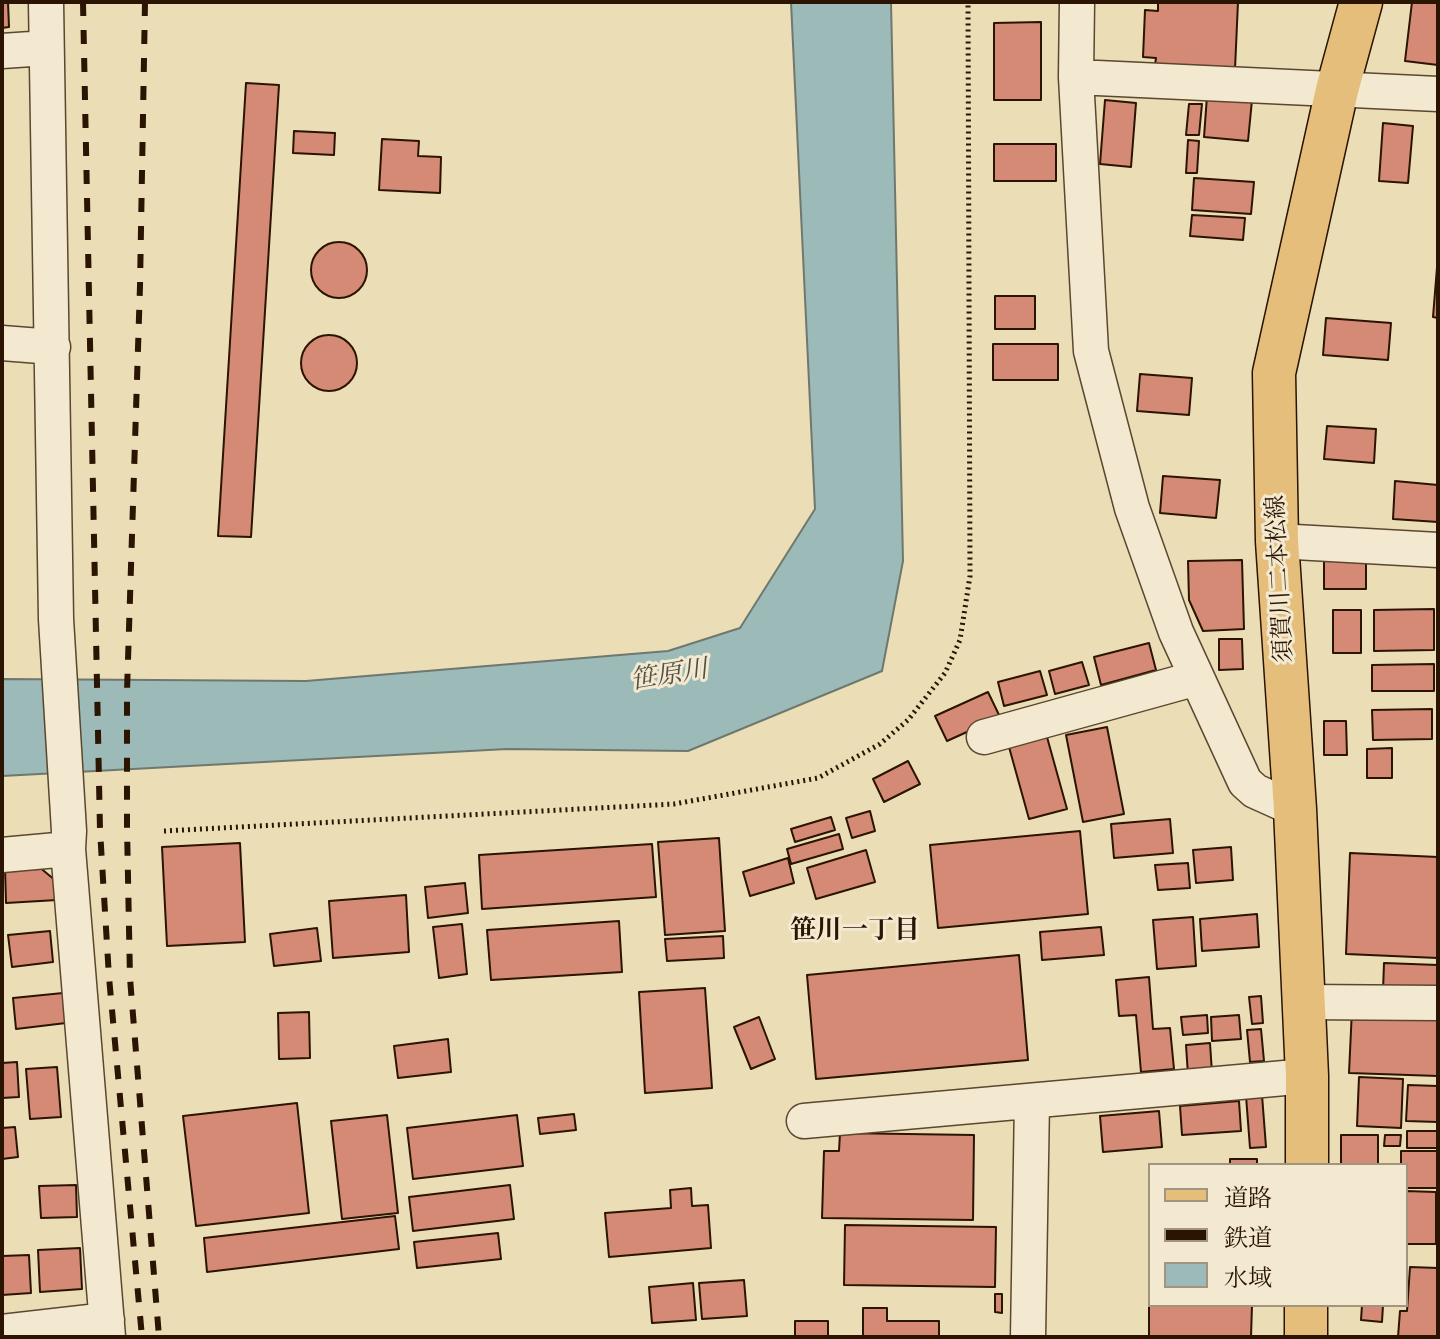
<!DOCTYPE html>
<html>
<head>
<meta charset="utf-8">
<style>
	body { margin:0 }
	#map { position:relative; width:1440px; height:1339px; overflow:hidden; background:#ebddb6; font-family:"IM FELL French Canon","Noto Serif JP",serif }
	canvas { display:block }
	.frame { position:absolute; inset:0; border:4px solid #2b1402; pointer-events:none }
	.legend { position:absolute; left:1148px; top:1163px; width:260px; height:144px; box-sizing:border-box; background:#f2e9d0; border:2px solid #a2947e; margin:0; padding:10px 14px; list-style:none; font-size:24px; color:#2b1402 }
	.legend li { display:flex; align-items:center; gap:16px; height:40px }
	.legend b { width:40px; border:2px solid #a2947e }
</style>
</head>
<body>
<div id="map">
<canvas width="1440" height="1339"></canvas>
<div class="frame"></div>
<ul class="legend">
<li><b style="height:10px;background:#e6be7b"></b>道路</li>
<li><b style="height:10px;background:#2b1402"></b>鉄道</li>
<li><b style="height:22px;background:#9cbab8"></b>水域</li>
</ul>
</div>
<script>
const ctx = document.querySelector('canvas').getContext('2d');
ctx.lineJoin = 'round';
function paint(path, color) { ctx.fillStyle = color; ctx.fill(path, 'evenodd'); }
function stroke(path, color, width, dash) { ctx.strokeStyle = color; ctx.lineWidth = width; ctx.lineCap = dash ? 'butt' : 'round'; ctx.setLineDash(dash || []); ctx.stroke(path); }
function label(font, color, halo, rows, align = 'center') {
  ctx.font = font + ' "IM FELL French Canon","Noto Serif JP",serif'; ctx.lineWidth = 6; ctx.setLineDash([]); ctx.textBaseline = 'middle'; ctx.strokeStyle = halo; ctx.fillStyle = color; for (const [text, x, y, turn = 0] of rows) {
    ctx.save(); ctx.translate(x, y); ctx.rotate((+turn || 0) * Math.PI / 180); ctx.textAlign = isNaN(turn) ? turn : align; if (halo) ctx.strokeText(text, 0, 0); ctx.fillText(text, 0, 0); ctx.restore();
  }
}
const water = new Path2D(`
	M791 2H891L903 561 882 671 688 751 507 749 2 776V679L306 681 668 651 740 628 815 509Z`);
const building = new Path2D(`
	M2 2H8L9 27 2 28Z
	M1158 2H1238L1235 69 1155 65 1156 58 1143 57 1145 10 1158 11Z
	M1412 2H1438V65L1405 61Z
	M1041 22V100H994V23Z
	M246 83 279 85 251 537 218 536Z
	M1207 96 1252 100 1248 141 1204 137Z
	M1105 100 1136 103 1131 167 1100 164Z
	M1189 104H1202L1199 135H1186Z
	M1383 123 1413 126 1408 183 1379 181Z
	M294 131 335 133 334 155 293 153Z
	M382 139 419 141 418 156 441 157 440 193 379 190Z
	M1188 140 1199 141 1197 173H1186Z
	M994 144H1056V181H994Z
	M1194 178 1254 182 1251 214 1192 210Z
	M1192 215 1245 218 1243 240 1190 236Z
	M311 270a28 28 0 1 1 56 0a28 28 0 1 1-56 0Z
	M1438 255V318L1433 317Z
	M995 296H1035V329H995Z
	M1326 318 1391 323 1388 360 1323 355Z
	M301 363a28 28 0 1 1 56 0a28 28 0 1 1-56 0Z
	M993 344H1058V380H993Z
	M1140 374 1192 378 1189 415 1137 411Z
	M1327 426 1376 429 1374 463 1324 459Z
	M1163 476 1220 480 1216 518 1160 513Z
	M1395 481 1438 485V522L1393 519Z
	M1366 557V589H1324V558Z
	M1242 560 1244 629 1203 631 1189 600 1188 561Z
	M1434 609V650L1374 651V610Z
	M1333 610H1361V653H1333Z
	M1219 639H1242L1243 669 1219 670Z
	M1149 643 1156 670 1101 685 1094 657Z
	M1082 662 1089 685 1055 694 1049 671Z
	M1434 664V691H1372V665Z
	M1040 671 1047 695 1004 706 998 682Z
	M988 692 1000 717 947 741 935 716Z
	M1432 709V739L1373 740 1372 710Z
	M1324 721H1346L1347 755H1324Z
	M1107 727 1124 814 1083 822 1066 735Z
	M1047 737 1067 809 1029 819 1009 747Z
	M1392 748V778H1367V749Z
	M908 761 920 784 884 802 873 779Z
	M870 811 875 831 852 838 846 818Z
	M831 817 835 830 795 842 791 829Z
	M1170 819 1173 853 1114 858 1111 824Z
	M1080 831 1088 914 938 928 930 845Z
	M839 834 843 849 791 864 787 849Z
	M719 838 725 931 665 935 658 842Z
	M240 843 245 942 167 946 162 847Z
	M652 844 656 897 482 909 479 855Z
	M1231 847 1233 880 1196 883 1193 850Z
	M866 850 875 882 816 899 807 868Z
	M1350 853 1438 857V958L1346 954Z
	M788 858 794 883 750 896 743 872Z
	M1188 863 1190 888 1158 890 1155 865Z
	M38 866 56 881 57 900 6 903 5 868Z
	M465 883 468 913 428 918 425 887Z
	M406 895 409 952 333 958 329 901Z
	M1257 914 1259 947 1202 951 1200 919Z
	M1193 917 1196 966 1157 969 1153 920Z
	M619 921 622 972 491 980 487 930Z
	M462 924 467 974 439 978 433 927Z
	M1101 927 1104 955 1042 960 1040 932Z
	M317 928 321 961 274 966 270 934Z
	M50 931 53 962 12 967 8 935Z
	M723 936 724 958 667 961 665 939Z
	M1019 955 1028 1060 816 1079 807 975Z
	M1384 963 1438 965V994L1383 991Z
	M1149 977 1153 1029 1170 1028 1174 1069 1141 1072 1136 1015 1119 1016 1116 980Z
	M705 988 712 1088 645 1093 639 992Z
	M63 993 66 1023 16 1029 13 998Z
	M1261 996 1263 1023 1252 1024 1249 997Z
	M1352 1009 1438 1012V1076L1349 1073Z
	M309 1012 310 1058 279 1059 278 1013Z
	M1207 1015 1208 1033 1183 1035 1181 1017Z
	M1239 1015 1241 1039 1212 1041 1211 1017Z
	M759 1017 775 1059 751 1069 734 1027Z
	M1261 1029 1264 1061 1250 1062 1247 1030Z
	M448 1039 451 1072 398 1078 394 1046Z
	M1210 1043 1212 1073 1188 1075 1186 1045Z
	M17 1062 19 1097 2 1098V1063Z
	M57 1067 61 1117 30 1119 26 1069Z
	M1359 1077 1403 1079 1401 1128 1357 1126Z
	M1408 1085 1438 1086V1122L1406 1121Z
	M1262 1095 1266 1147 1250 1148 1246 1096Z
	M1239 1101 1241 1131 1182 1135 1180 1106Z
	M297 1103 309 1213 196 1226 183 1116Z
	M1159 1111 1162 1147 1103 1152 1100 1116Z
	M574 1114 576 1130 540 1134 538 1118Z
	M387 1115 398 1213 342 1219 331 1121Z
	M517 1115 523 1166 413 1179 407 1128Z
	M15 1127 18 1157 2 1159V1128Z
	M1407 1131H1438V1148H1407Z
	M840 1133 974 1135 973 1220 822 1218 824 1151H839Z
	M1341 1135H1378V1165H1341Z
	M1385 1135H1401L1400 1146H1384Z
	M1401 1151H1438V1188H1406V1165H1401Z
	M1230 1159H1257V1165H1230Z
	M76 1185 77 1217 41 1218 39 1186Z
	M510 1185 514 1219 413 1231 409 1197Z
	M691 1188 692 1206 708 1205 711 1248 609 1257 605 1213 671 1208 670 1190Z
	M1406 1191 1436 1192V1244H1406Z
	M395 1216 399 1249 207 1272 204 1238Z
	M845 1225 996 1227 995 1287 844 1285Z
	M498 1233 501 1259 417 1268 414 1242Z
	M80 1248 82 1289 40 1292 38 1250Z
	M29 1255 31 1293 2 1295V1256Z
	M1410 1267 1438 1268V1337H1398L1400 1311H1407Z
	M744 1280 747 1316 702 1319 699 1283Z
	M693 1283 696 1320 652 1323 649 1287Z
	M995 1294H1002V1313L995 1312Z
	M1149 1304 1252 1305 1251 1337H1149Z
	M1362 1305H1383L1382 1322 1361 1320Z
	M863 1308H887V1321H939V1337H863Z
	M795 1321H828V1337H795Z`);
const path = new Path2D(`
	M164 831 674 804 818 778 880 744 908 720 945 673 960 640 970 576 968 2`);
const minor = new Path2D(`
	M46 2 56 619 69 831 68 849 108 1337
	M1077 2 1076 77 1091 351 1132 508 1176 632 1245 782 1255 791 1295 809
	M2 51 46 48
	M1076 77 1438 94
	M2 343 53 347
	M1277 541 1438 550
	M984 737 1197 678
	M2 855 68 849
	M1303 1002 1438 1003
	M804 1121 1307 1076
	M2 1332 107 1320
	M1028 1337 1032 1101`);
const major = new Path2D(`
	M1307 1165V1076L1295 809 1277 541 1274 373 1337 90 1361 2
	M1306 1337V1305`);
const rail = new Path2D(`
	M83 2 100 830 109 977 142 1337
	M145 2 140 286 127 691V827L130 978 159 1337`);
const streetNames = [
	["須賀川二本松線",1281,579,-93]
];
const waterNames = [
	["笹原川",669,676,-9]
];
const neighbourhoodNames = [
	["笹川一丁目",855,932]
];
paint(water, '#9cbab8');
stroke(water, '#6f786f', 2);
paint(building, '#d48a75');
stroke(building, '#2b1402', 2);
stroke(minor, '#5b462f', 37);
stroke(major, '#2b1402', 45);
stroke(path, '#2b1402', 5, [2, 4]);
stroke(minor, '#f2e9d0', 34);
stroke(major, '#e6be7b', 42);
stroke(rail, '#2b1402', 6, [14, 14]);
label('24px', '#2b1402', '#f2e9d0', streetNames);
label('italic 26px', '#534e42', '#f2e9d0', waterNames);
label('bold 26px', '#2b1402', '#f2e9d0', neighbourhoodNames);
</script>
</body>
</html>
